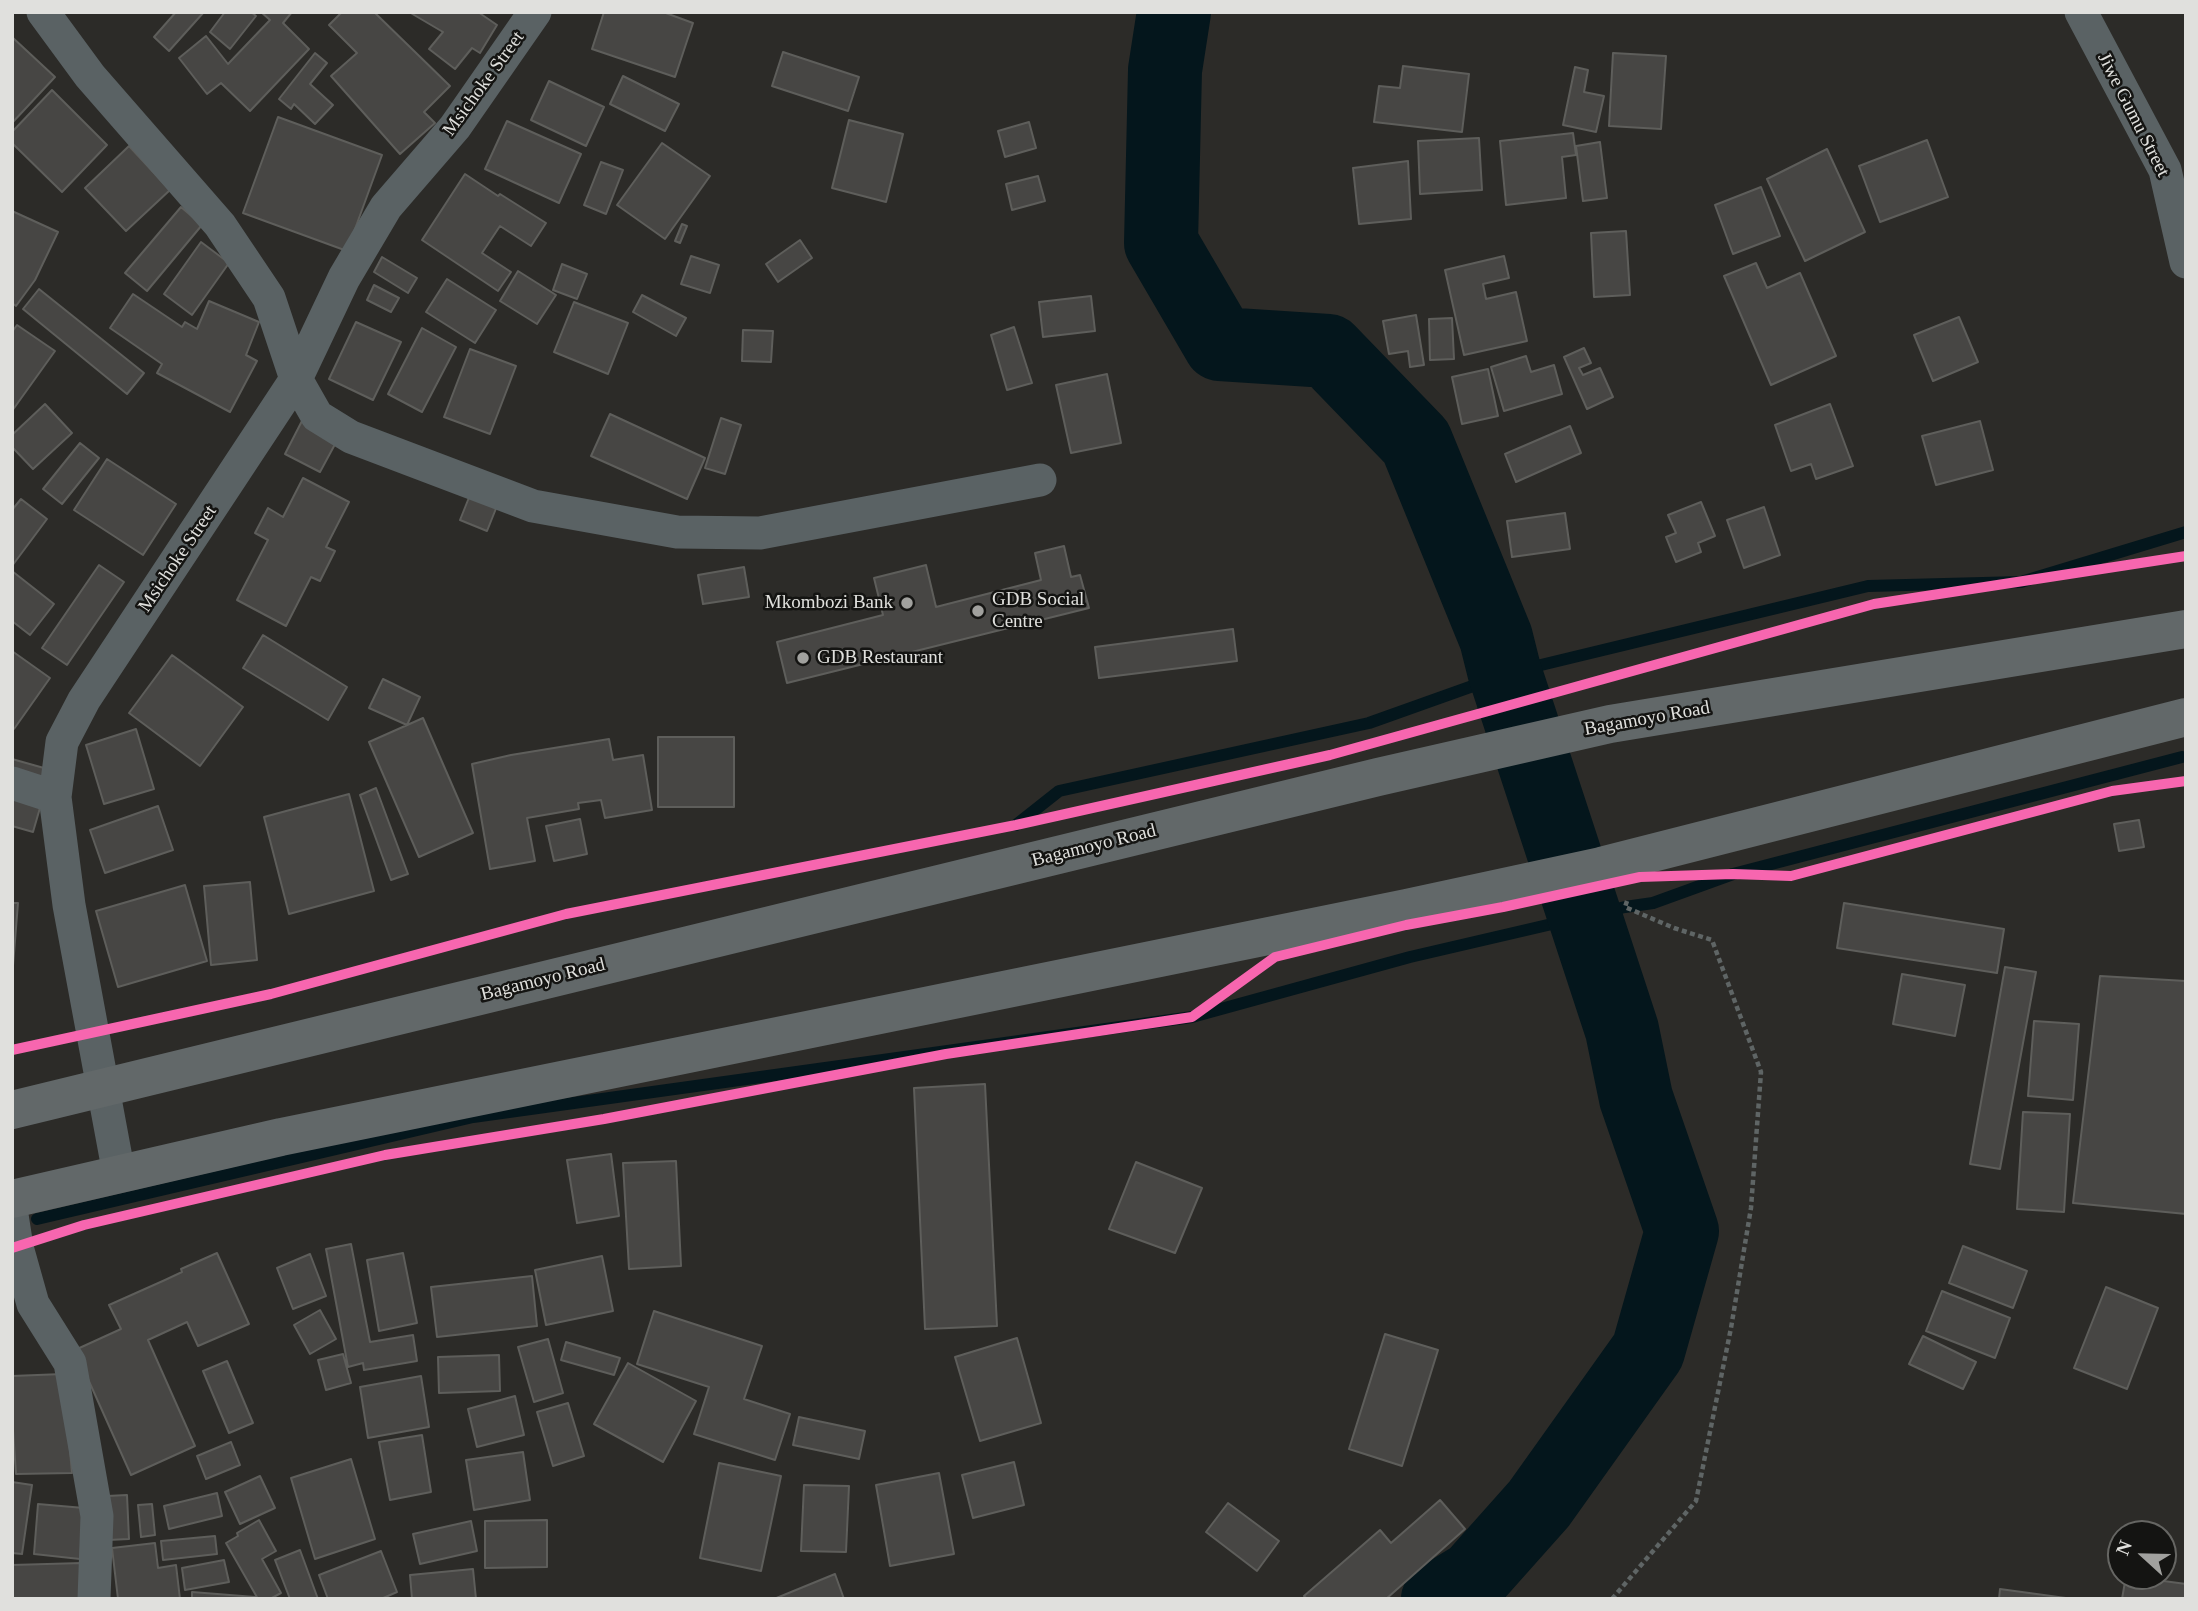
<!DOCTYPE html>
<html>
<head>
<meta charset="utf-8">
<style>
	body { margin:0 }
	#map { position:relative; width:2198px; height:1611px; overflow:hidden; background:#2c2b28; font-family:Georgia,serif }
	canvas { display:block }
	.frame { position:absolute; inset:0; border:14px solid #e0e0dd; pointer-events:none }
	.north { position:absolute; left:2107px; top:1520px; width:70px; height:70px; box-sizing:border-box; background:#141412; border:2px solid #666663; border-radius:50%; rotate:292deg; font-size:19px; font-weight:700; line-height:28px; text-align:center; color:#e0e0dd }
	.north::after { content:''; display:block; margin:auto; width:24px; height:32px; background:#a1a19e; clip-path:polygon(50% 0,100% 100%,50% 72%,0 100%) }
</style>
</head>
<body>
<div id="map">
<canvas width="2198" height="1611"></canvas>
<div class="frame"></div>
<div class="north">N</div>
</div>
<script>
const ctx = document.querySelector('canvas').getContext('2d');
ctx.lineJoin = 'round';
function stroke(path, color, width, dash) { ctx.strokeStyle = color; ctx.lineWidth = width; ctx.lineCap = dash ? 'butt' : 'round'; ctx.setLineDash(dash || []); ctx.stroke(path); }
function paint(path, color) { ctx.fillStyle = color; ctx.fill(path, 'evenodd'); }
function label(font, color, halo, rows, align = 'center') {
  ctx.font = font + ' Georgia,serif'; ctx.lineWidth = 5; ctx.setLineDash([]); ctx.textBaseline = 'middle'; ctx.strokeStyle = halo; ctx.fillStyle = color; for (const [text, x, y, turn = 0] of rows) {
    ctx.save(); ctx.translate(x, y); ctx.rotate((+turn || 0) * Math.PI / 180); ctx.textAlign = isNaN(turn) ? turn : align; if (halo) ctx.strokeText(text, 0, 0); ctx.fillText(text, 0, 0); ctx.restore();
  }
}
const stream = new Path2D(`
	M1016 825 1059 791 1369 723 1512 672 1868 586 2021 582 2186 532
	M37 1219 473 1117 1192 1017 1410 957 1625 907 1653 903 1733 874 2182 757`);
const river = new Path2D(`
	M1174 12 1165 70 1161 243 1220 344 1328 351 1416 442 1496 638 1504 670 1622 1030 1636 1098 1682 1231 1648 1351 1539 1504 1474 1577 1438 1599`);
const building = new Path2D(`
	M176 12H204L169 51 154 37Z
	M225 12H251L256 16 230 49 210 32Z
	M261 12H292L283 23 309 49 250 111 221 83 207 94 179 58 206 36 228 64 270 20Z
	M342 12H374L450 86 424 112 435 123 400 154 331 76 357 53 329 25Z
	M409 12H478L497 25 480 53 472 48 455 69 429 49 443 32Z
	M604 12H663L693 23 675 77 592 49Z
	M12 37 55 77 12 123Z
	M783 52 859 77 848 111 772 86Z
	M315 53 327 63 310 84 333 105 315 124 294 104 291 109 279 99Z
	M1613 53 1666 56 1661 129 1609 126Z
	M1403 66 1469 74 1462 132 1374 122 1379 86 1400 88Z
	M1575 67 1588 70 1584 92 1604 96 1596 132 1563 125Z
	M623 76 679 104 665 131 610 104Z
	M549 81 604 107 586 146 531 120Z
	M52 90 107 145 62 192 12 143V132Z
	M278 117 382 155 347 251 243 213Z
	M849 120 903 134 886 202 832 188Z
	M507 121 581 154 559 203 485 169Z
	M1029 122 1036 148 1005 157 998 131Z
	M1573 133 1576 155 1562 157 1566 198 1506 205 1500 141Z
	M1479 138 1482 190 1420 194 1418 141Z
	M1927 140 1948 197 1880 222 1859 166Z
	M1600 142 1607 198 1583 201 1576 146Z
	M662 143 710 176 665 239 617 205Z
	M129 146 170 190 126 231 85 188Z
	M1827 149 1865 232 1805 261 1767 179Z
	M1408 161 1411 219 1359 224 1353 168Z
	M601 162 623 170 606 214 584 205Z
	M465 174 498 196 500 194 546 223 531 246 500 226 482 253 511 272 498 291 422 240Z
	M1038 176 1045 201 1012 210 1006 184Z
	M1761 187 1780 236 1733 254 1715 205Z
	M181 207 202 225 147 291 125 273Z
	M12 211 58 232 35 280 16 306 12 303Z
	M682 224 687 226 680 243 675 241Z
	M1626 231 1630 295 1594 297 1591 233Z
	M800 240 812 258 778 282 766 264Z
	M201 242 229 263 192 315 164 294Z
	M691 256 719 265 710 293 681 284Z
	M1504 256 1509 278 1483 284 1486 299 1516 292 1527 341 1464 355 1445 270Z
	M382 257 417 278 408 293 374 272Z
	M1756 263 1767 288 1800 273 1836 356 1771 385 1724 276Z
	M562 264 587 274 577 299 553 290Z
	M518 271 556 295 537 324 500 301Z
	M447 279 496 310 475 343 426 312Z
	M374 285 399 298 391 312 367 300Z
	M39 289 144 373 127 394 23 309Z
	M133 294 182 327 185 322 197 329 209 301 259 322 246 355 257 361 230 412 157 373 162 364 110 328Z
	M642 295 686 318 676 336 633 312Z
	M1091 296 1095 331 1043 337 1039 302Z
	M574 302 628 323 608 374 554 352Z
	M1416 315 1424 365 1410 367 1408 351 1389 354 1383 321Z
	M1959 317 1978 362 1933 381 1914 335Z
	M1452 318 1454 359 1430 360 1429 319Z
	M356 322 401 342 373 400 329 379Z
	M17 325 55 351 12 411V332Z
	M1014 327 1032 383 1007 390 991 335Z
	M422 328 456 347 422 412 388 394Z
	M743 330 773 331 771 362 742 361Z
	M1584 348 1591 363 1579 368 1583 375 1600 368 1613 397 1587 409 1564 357Z
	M470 349 516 366 490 434 444 417Z
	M1526 356 1531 372 1554 365 1562 394 1504 411 1491 367Z
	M1488 369 1498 416 1462 424 1452 377Z
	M1107 374 1121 443 1071 453 1056 385Z
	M45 404 72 433 33 469 12 447V435Z
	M1830 404 1853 466 1816 479 1811 464 1791 471 1775 425Z
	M610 414 705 458 687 499 591 456Z
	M304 417 340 435 320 472 285 454Z
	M721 418 741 425 725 474 705 468Z
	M1980 421 1993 470 1936 485 1922 436Z
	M1570 426 1581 453 1516 482 1505 454Z
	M80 443 99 458 62 504 43 489Z
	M107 459 176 504 143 555 74 510Z
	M303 478 349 502 326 547 335 551 320 581 311 577 286 626 237 600 268 540 255 533 268 508 283 517Z
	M470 495 497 506 487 531 460 520Z
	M21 499 47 519 12 566V510Z
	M1701 502 1715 536 1698 543 1701 552 1676 562 1666 537 1676 533 1668 515Z
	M1764 507 1780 555 1744 568 1727 520Z
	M1565 513 1570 549 1512 557 1507 521Z
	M1064 546 1071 577 1080 575 1089 608 787 683 777 642 883 615 874 578 926 565 936 607 1041 580 1035 553Z
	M99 565 124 582 67 665 42 648Z
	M744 567 749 597 703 604 698 575Z
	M12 571 54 604 30 635 12 621Z
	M1233 629 1237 661 1099 678 1095 647Z
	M263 635 347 687 328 720 243 668Z
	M12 651 50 678 14 729 12 727Z
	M172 655 243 707 200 766 129 713Z
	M383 679 420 697 407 725 369 708Z
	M423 718 473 833 419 857 369 742Z
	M136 729 154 789 104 804 86 745Z
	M658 737H734V807H658Z
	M609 739 613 760 643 755 652 810 605 818 601 800 578 803 579 809 527 818 535 861 490 869 472 764 511 755Z
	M12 759 51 770 33 832 12 826Z
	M376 788 408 874 391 880 360 795Z
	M349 794 374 891 289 914 264 817Z
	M158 806 173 850 105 873 90 830Z
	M580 819 587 854 554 861 546 826Z
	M2139 820 2144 847 2119 851 2114 824Z
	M250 882 257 960 211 965 204 886Z
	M185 885 207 961 118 987 96 911Z
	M12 903H18L12 978Z
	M1844 903 2004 929 1997 973 1837 948Z
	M2005 967 2036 972 2000 1169 1970 1164Z
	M1902 974 1965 985 1955 1036 1893 1024Z
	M2100 976 2186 981V1214L2073 1203Z
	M2034 1021 2079 1024 2073 1100 2028 1096Z
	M985 1084 997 1326 925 1329 914 1088Z
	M2023 1112 2070 1114 2064 1212 2017 1209Z
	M611 1154 619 1216 577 1223 567 1160Z
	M676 1161 681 1266 629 1269 623 1163Z
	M1136 1162 1202 1188 1175 1253 1109 1229Z
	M351 1244 370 1342 413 1335 417 1361 364 1370 363 1363 348 1367 326 1249Z
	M1963 1246 2027 1271 2013 1308 1949 1283Z
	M217 1253 249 1324 198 1346 187 1322 148 1340 195 1446 131 1475 75 1350 121 1329 109 1305 165 1280 182 1272 181 1269Z
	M403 1253 417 1323 379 1331 367 1260Z
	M310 1254 326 1296 293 1309 277 1268Z
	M602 1256 613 1311 546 1325 535 1270Z
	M532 1276 537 1326 437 1337 431 1287Z
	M2106 1287 2158 1308 2127 1389 2074 1368Z
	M1942 1291 2010 1318 1995 1358 1926 1331Z
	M320 1310 336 1339 310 1354 294 1325Z
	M654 1311 762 1346 744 1399 790 1414 775 1460 694 1434 709 1387 637 1364Z
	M1385 1334 1438 1350 1402 1466 1349 1449Z
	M1923 1336 1976 1362 1963 1389 1909 1364Z
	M1017 1338 1041 1423 980 1441 955 1357Z
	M548 1339 563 1393 534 1402 518 1347Z
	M566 1342 620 1358 614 1375 561 1360Z
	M343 1354 351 1383 326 1390 318 1360Z
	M499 1355 500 1391 439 1393 438 1357Z
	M227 1361 253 1423 229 1433 203 1371Z
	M628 1363 696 1401 663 1462 594 1424Z
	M63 1374 72 1473 16 1474 12 1415V1376Z
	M421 1376 429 1427 368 1438 360 1387Z
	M515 1396 524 1435 477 1447 468 1409Z
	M568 1403 584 1456 553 1466 537 1412Z
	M799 1417 865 1431 859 1459 793 1445Z
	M422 1435 431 1492 390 1500 379 1442Z
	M231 1442 240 1465 206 1479 197 1456Z
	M523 1452 530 1500 474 1510 466 1460Z
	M351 1459 375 1539 315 1559 291 1478Z
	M1014 1462 1024 1505 973 1518 962 1475Z
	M719 1463 781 1476 761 1571 700 1558Z
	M939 1473 954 1554 890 1566 876 1485Z
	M260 1476 275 1508 240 1524 225 1492Z
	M12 1482 32 1485 22 1554 12 1553Z
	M804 1485 849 1486 846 1552 801 1551Z
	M217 1493 222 1516 169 1529 164 1506Z
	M127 1495 129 1539 108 1540 107 1496Z
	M1440 1500 1465 1529 1386 1599H1307L1304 1596 1380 1530 1391 1543Z
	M1228 1503 1279 1541 1257 1571 1206 1532Z
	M38 1504 84 1508 80 1559 34 1554Z
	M152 1504 155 1535 141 1537 138 1505Z
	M259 1520 276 1551 262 1559 281 1593 270 1599H258L226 1543 238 1536 237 1533Z
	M547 1520V1567L485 1568V1521Z
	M471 1521 477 1551 420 1564 413 1534Z
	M215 1536 217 1554 163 1560 161 1541Z
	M155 1543 158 1568 176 1565 180 1599H118L112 1548Z
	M300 1550 318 1599H290L275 1560Z
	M381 1551 397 1592 381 1599H328L319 1575Z
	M224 1560 229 1582 185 1590 182 1568Z
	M82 1563 83 1599H12V1565Z
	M473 1569 476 1599H412L410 1575Z
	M835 1574 844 1599H774Z
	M2126 1576 2186 1584V1599H2122Z
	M2000 1589 2073 1599H1999Z
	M192 1592 255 1597 254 1599H192Z`);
const path = new Path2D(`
	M1612 1599 1696 1501 1731 1328 1751 1208 1761 1072 1712 940 1674 928 1625 907 1627 901`);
const street = new Path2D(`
	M43 12 90 76 220 225 269 298 296 379 317 416 351 437 533 506 677 532 760 533 1040 480
	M2081 12 2165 170 2186 262
	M12 783 55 797
	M119 1174 69 905 55 797 62 742 84 700 296 379 344 278 386 207 455 127 535 12
	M12 1215 17 1247 33 1304 70 1363 97 1516 94 1599`);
const highway = new Path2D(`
	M12 1110 1378 777 1610 724 2186 629
	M12 1199 281 1137 1406 908 1601 866 2186 717`);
const cycleway = new Path2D(`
	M12 1050 271 994 566 914 1016 825 1330 755 1874 604 2186 556
	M12 1248 84 1225 385 1155 604 1119 946 1054 1192 1017 1275 957 1406 925 1503 907 1640 877 1733 874 1791 876 2112 791 2186 781`);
const markers = [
	[907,603,7,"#a1a19e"],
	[978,611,7,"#a1a19e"],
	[803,658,7,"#a1a19e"]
];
const streetNames = [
	["Msichoke Street",484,84,-54],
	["Jiwe Gumu Street",2133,115,63],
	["Msichoke Street",178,559,-56],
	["Bagamoyo Road",1647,719,-10],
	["Bagamoyo Road",1094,846,-14],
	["Bagamoyo Road",543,980,-14]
];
const poiNames = [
	["GDB Social",992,600],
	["Centre",992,622],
	["Mkombozi Bank",893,603,"right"],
	["GDB Restaurant",817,658]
];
stroke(stream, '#04161c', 12);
stroke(river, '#04161c', 74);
paint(building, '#474644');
stroke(building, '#5e5e5b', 2);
stroke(path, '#5f6565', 4.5, [5, 3.5]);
stroke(street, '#5a6264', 33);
stroke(highway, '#626869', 38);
stroke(cycleway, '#f766af', 10);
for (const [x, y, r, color] of markers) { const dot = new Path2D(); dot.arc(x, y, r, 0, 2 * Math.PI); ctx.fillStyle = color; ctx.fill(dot); stroke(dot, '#141412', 2.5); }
label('19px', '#e0e0dd', '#141412', streetNames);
label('19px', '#e0e0dd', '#141412', poiNames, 'left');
</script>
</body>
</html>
